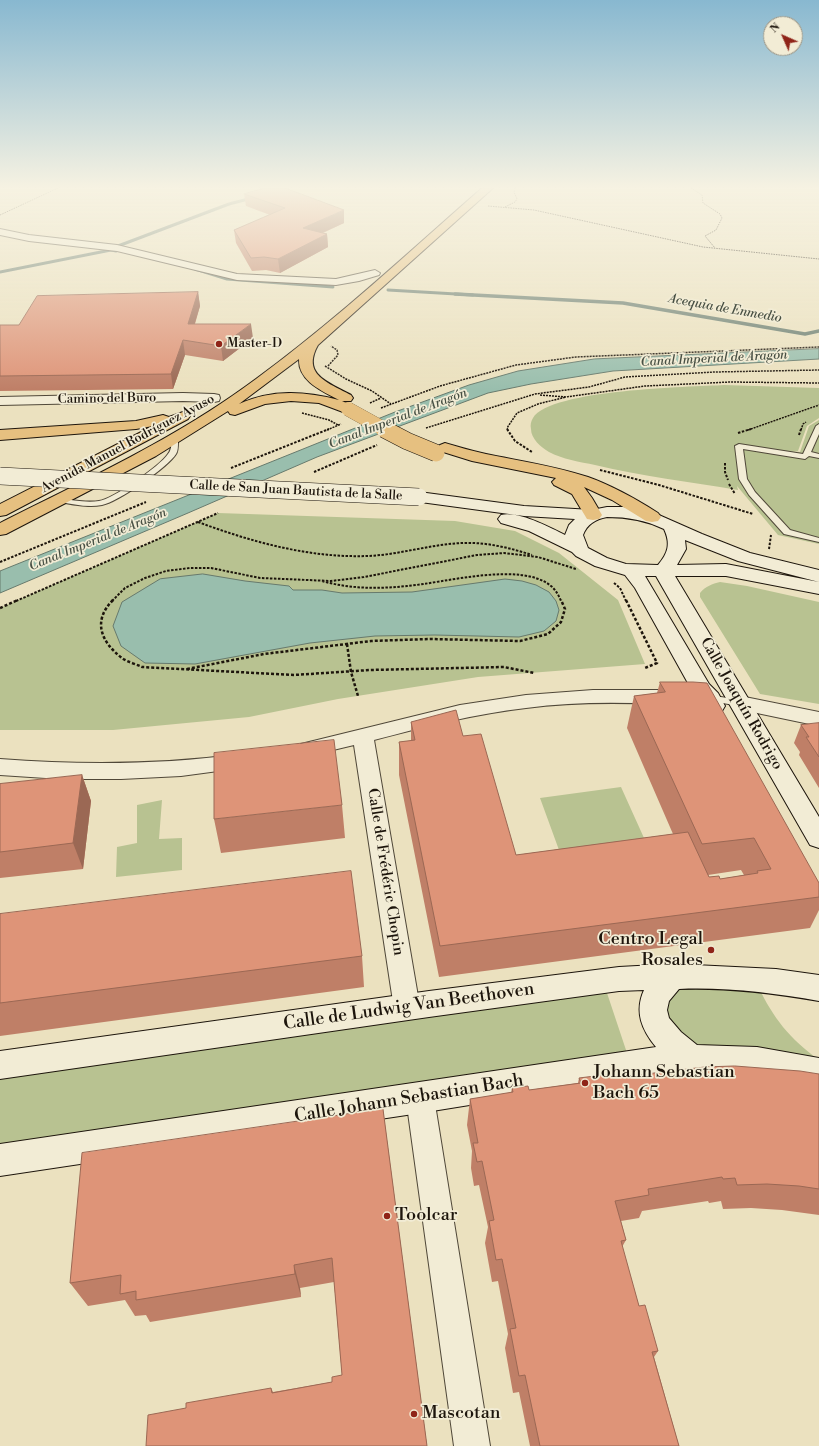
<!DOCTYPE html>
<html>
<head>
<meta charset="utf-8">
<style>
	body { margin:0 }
	#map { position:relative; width:819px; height:1446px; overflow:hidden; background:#ebe1bf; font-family:"Libre Bodoni",serif }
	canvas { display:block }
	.north { position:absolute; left:763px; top:16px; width:40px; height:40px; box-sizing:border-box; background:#f2ecd5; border:1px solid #9d9685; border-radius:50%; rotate:315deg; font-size:11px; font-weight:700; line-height:16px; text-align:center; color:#1d150c }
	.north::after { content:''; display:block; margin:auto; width:14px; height:18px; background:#8f2418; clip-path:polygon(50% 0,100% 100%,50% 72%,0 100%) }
</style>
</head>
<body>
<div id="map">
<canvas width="819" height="1446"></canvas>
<div class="north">N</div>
</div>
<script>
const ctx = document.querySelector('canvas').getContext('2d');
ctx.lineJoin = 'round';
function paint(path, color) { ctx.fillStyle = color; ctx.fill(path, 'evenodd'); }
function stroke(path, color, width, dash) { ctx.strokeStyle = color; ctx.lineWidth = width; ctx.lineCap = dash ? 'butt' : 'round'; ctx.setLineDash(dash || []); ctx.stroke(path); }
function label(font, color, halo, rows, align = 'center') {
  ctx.font = font + ' "Libre Bodoni",serif'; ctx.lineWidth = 3.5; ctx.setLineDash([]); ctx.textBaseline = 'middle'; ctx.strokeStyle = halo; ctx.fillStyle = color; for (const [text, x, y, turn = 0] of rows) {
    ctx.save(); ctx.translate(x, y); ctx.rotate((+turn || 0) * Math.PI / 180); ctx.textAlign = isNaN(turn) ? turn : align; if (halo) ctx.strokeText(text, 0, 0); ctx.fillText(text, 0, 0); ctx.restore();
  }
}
const green = new Path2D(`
	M724 385 819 388V418L807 426 798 451H791L800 452 809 426 819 420V544L778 535 737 486 738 490C690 482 642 476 595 465 580 462 562 459 549 452 541 447 531 439 531 429 530 425 531 421 533 418 551 389 690 387 724 385Z
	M218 513 455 521 515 531 559 553 618 600 645 664 478 677 338 699 249 717 113 730H0V608Z
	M720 582 747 586 819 602V704L760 694 700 597V593C706 586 712 584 720 582Z
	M621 787 644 838 559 850 540 798Z
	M162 800 159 839 182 838V870L116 877 117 847 137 843V805Z
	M672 986H758C773 1018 790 1039 819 1060L685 1047 660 1005Z
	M606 990 628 1056 0 1148V1074Z`);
const water = new Path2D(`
	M819 349V359L613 371 531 384 488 393 317 457 188 513 0 593V571L395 412 469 385 518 371 594 359Z
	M203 574 245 581 289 586 293 590H322L342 593 412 592 505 579 522 581 536 585 549 592 556 601 559 610 556 621 544 631 519 637 435 635 375 636 310 643 195 664 145 663 121 646 113 626 122 602 160 579Z`);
const streamFar1 = new Path2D(`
	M118 246 229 204 252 198
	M195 269 227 279 333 287
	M0 272 111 250 116 251
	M388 290 473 295`);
const stream = new Path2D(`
	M455 294 623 303 805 334 819 331`);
const pathFar3 = new Path2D(`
	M691 188 702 195 703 203 720 214 722 218 716 230 705 236 715 248
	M488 206 534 210 703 247 819 259
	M505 207 515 202 517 199 514 192 515 188
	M0 215 58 188`);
const pathFar2 = new Path2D(`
	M325 366 346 379 372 391 391 404
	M328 366 338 355 337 350 331 346
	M540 395 566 397 645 386 730 382 819 383
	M370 403 381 398
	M381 408 440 386 516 365 576 357 819 347
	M302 413 329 420 338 425
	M426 428 535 394 589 387 625 377 715 372 819 370
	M327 430 341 424
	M508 430 507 428 517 413 538 404 566 397
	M748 430 819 405
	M801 430 803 424 806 422`);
const pathFar1 = new Path2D(`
	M507 429 515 441 532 452
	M738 433 751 429
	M799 435 801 429
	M725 463V472L728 480
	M231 468 329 429
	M600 470 659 485 753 514
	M314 472 377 445
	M729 484 735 494
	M198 522C252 542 309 558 367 556 399 555 431 544 463 543 487 542 510 548 532 555
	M769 549 771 535
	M0 562 146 502
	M322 581C350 589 378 589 407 586 444 583 521 561 551 586 556 590 559 596 561 601
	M614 583 620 588 626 601
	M16 601 218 513
	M112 601 125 588 145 578 166 571 190 568H211L260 578 331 581 364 577 477 555 504 553 538 557 576 569`);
const path = new Path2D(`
	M113 600C92 621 101 642 122 658 127 662 136 664 142 667L294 675 370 670 504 667 534 673
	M626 600 657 663 645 668
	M0 608 18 600
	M347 644 351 672 358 696
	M187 669 264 654 371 641 430 639 520 641 548 634 561 622 565 609 561 600`);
const lane = new Path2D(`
	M819 424V434L811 452 819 454V458L809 456 805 459 743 449 747 479 755 492 790 530 819 538V542L784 534 749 495 739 479 735 446 739 444 803 454 816 426Z
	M175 440 178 442C178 446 178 451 176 454 168 467 118 502 102 505 88 508 73 504 59 502L55 500 59 498C72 500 86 503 99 501 113 499 160 466 168 454 171 451 171 446 172 442Z
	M708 695 740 700 745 703 740 706 705 700 703 698 705 696Z`);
const street = new Path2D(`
	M0 229 29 235 117 245 237 274 336 279 375 270 380 273 379 275 359 281 336 285 237 280 117 251 29 241 0 235Z
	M183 393 214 394 219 395 220 398 219 401 214 402 183 401 0 405V397Z
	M593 690H660L667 692 670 697 667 702 660 704C615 702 570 702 526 708 474 714 424 727 374 740L420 1008 416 1016 407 1020 398 1016 394 1008 354 745 308 756 301 754 298 749 301 744 460 705 526 695Z
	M740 696 819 712V726L733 708 730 703 733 698Z
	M241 754 248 757 251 762 248 767 181 776 121 779H61L0 775V759C81 765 160 765 241 754Z
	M420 1084 430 1088 434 1098 490 1446H454L406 1098 410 1088Z`);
const secondary = new Path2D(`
	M419 492 524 506 592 510 607 507H623L652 512 702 534 750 553 819 570V582L738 561 685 540 686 549 677 565 726 564 819 582V594L726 576H675L819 817V848L810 845 656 576H645L709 684 718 693 725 706 722 711 714 713 706 711 701 702 694 694 635 588 625 575 595 566 576 556 572 552 529 531 501 523 498 519 501 515C519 511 549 527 565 535L569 525 575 519 524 516 413 501 411 497 413 493ZM607 517C628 517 645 520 664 529 671 544 668 553 658 565L626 564 607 558 588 548 583 535C587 524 596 519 607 517Z
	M674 964 776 969 819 975V1001C773 993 726 987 679 989L669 1001 667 1010 669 1018 681 1032 697 1045 757 1047 819 1058V1086L757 1075 693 1073 649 1076 420 1113 0 1176V1144L656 1047C642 1030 634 1012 644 990L619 991 429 1017 0 1079V1051L429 991 619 967Z`);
const highway = new Path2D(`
	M482 188H493L318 345C301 375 329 383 351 395L353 398 351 401H342L353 406 355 409 353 412 348 413 343 412 319 403 291 401 265 404 235 415 230 414 228 411 156 456 6 534 0 535V523C87 479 177 438 256 379 335 321 408 253 482 188ZM299 359C298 381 322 391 339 400 305 391 272 389 239 404Z
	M183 412 188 413 190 416 188 419 6 515 0 516V504L153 426 136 429 0 440V430L136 421 163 415 169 417Z
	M445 443C459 447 472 451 486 454 520 461 555 466 588 477 613 486 636 499 658 513L661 517 658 521 652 522 646 521 612 500 584 487 592 498 602 515 599 519 593 520 587 519 572 494 554 485 552 482 556 478 472 461 440 451 437 448 440 445Z`);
const secondaryBridge = new Path2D(`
	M0 476 419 497`);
const highwayBridgeFar1 = new Path2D(`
	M348 409 386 430`);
const highwayBridge = new Path2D(`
	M384 429 407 441 436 453`);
const wall = new Path2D(`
	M244 194 344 223 323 233 327 234 328 247 280 273 266 270 252 271 236 243 234 230 270 215 246 206Z
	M198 292 200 306 195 324 253 338 223 361 185 355 173 389 0 391V325H19Z
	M660 682 819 897V910L810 928 439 977 399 775V742L411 741V722L463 736 516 855 673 834 627 728 634 696 657 693ZM741 870 744 875 720 879 709 877 708 875Z
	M819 723V788L799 755 800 752 794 743 801 725Z
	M82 775 91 801 83 869 0 878V784Z
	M342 805 345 838 221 853 214 819Z
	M0 914 362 956 364 987 0 1036Z
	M819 1074V1215L782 1210 751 1208 723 1209 721 1201 709 1203 708 1201 642 1211 639 1218 621 1221 626 1240 622 1247 639 1306 658 1351 654 1357 679 1446H530L519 1392 513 1393 505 1348 508 1334 498 1281 492 1282 485 1243 488 1227 479 1185 474 1186 471 1168 472 1151 467 1125 470 1099 511 1093 512 1088 529 1090 578 1083 579 1078H612Z
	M383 1109 427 1446 186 1408 271 1388 273 1392 332 1382 342 1375 334 1282 300 1288 301 1297 150 1322 146 1315 135 1316 125 1300 88 1306 70 1283Z`);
const shadedWall = new Path2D(`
	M344 210V223L304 241 303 228Z
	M327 234 328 247 280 273 278 259Z
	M198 292 200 306 190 339 188 324Z
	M251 324 253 338 223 361 221 346Z
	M183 340 185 355 173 389 171 374Z
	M82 775 91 801 83 869 73 843Z
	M294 1265 300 1288 301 1297 295 1274Z`);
const building = new Path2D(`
	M265 188H285L344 210 303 228 327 234 278 259 264 257 251 258 234 230 285 208 244 194Z
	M198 292 188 324H251L221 346 183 340 171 374 0 376V325H19L37 296Z
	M660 682H693L707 683 819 883V897L440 946 399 742 415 740 411 722 456 710 463 736 481 734 516 855 688 832 709 877 719 876 720 879 758 873 757 871 771 869 754 838 702 844 634 696 665 692Z
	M819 723V757L806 737H809L801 725Z
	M334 740 342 805 214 819V753Z
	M82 775 73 843 0 852V784Z
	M351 871 362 956 0 1003V914Z
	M735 1066 800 1071 819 1074V1189L799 1186 767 1184 737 1185 735 1178 723 1179 722 1177 648 1189 649 1195 615 1201 626 1240 621 1241 639 1306 645 1305 658 1351 652 1352 679 1446H540L525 1375 519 1376 510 1329 516 1328 502 1259 496 1260 489 1221 494 1220 482 1161 477 1162 473 1143H478L470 1099 513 1092 512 1088 528 1086 529 1090 581 1083 579 1078 611 1074 612 1078 705 1067Z
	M383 1109 427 1446H146L148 1415 186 1408V1403L271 1388 272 1393 332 1382V1377L342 1375 332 1258 294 1265 295 1274 136 1300V1291L120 1294 121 1275 70 1283 82 1153Z`);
const markers = [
	[219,344,4,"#8f2418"],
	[711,950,4,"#8f2418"],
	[585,1083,4,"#8f2418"],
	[387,1216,4,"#8f2418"],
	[414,1414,4,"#8f2418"]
];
const farWaternames = [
	["Acequia de Enmedio",725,309,10],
	["Canal Imperial de Aragón",714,359,-3],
	["Canal Imperial de Aragón",398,419,-21],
	["Canal Imperial de Aragón",98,540,-22]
];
const farPoinames = [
	["Master-D",227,344]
];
const farStreetnames = [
	["Camino del Buro",107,399,-1],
	["Avenida Manuel Rodríguez Ayuso",128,444,-28],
	["Calle de San Juan Bautista de la Salle",296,491,3]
];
const streetNames = [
	["Calle Joaquín Rodrigo",741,704,60],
	["Calle de Frédéric Chopin",385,872,81]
];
const nearPoinames = [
	["Centro Legal",703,940,"right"],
	["Rosales",703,961,"right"],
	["Johann Sebastian",593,1073],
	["Bach 65",593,1094],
	["Toolcar",395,1216],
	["Mascotan",422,1414]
];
const nearStreetnames = [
	["Calle de Ludwig Van Beethoven",409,1007,-8],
	["Calle Johann Sebastian Bach",409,1099,-9]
];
paint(green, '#b8c291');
paint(water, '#99bead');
stroke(water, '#677a6d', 1);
stroke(streamFar1, '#677a6d', 3);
stroke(stream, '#677a6d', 3.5);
stroke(lane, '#504839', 2);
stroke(street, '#504839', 2);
stroke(secondary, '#1d150c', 2);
stroke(highway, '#1d150c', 2);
stroke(pathFar3, '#1d150c', 1, [1.5, 1]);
stroke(pathFar2, '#1d150c', 1.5, [2, 1]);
stroke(pathFar1, '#1d150c', 2, [2.5, 1.5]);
stroke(path, '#1d150c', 2.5, [3, 2]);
paint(lane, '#f2ecd5');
paint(street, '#f2ecd5');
paint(secondary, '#f2ecd5');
paint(highway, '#e6c080');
stroke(secondaryBridge, '#1d150c', 18, []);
stroke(highwayBridgeFar1, '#1d150c', 14, []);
stroke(highwayBridge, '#1d150c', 18, []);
stroke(secondaryBridge, '#f2ecd5', 17);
stroke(highwayBridgeFar1, '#e6c080', 14);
stroke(highwayBridge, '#e6c080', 17);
paint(wall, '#bf7f67');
paint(shadedWall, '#9b6854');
paint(building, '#de9478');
stroke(building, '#9b6854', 1);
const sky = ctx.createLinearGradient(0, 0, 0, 390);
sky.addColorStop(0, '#88b8d0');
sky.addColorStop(0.48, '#f6f2e2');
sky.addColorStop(1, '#f6f2e200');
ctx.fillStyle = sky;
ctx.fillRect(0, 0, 819, 390);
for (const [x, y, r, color] of markers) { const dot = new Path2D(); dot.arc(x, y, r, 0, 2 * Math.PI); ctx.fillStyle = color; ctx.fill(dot); stroke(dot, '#f2ecd5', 1.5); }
label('italic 13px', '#485044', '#f2ecd5', farWaternames);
label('13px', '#1d150c', '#f2ecd5', farPoinames, 'left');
label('13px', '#1d150c', '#f2ecd5', farStreetnames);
label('15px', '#1d150c', '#f2ecd5', streetNames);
label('18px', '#1d150c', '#f2ecd5', nearPoinames, 'left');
label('18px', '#1d150c', '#f2ecd5', nearStreetnames);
</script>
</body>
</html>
